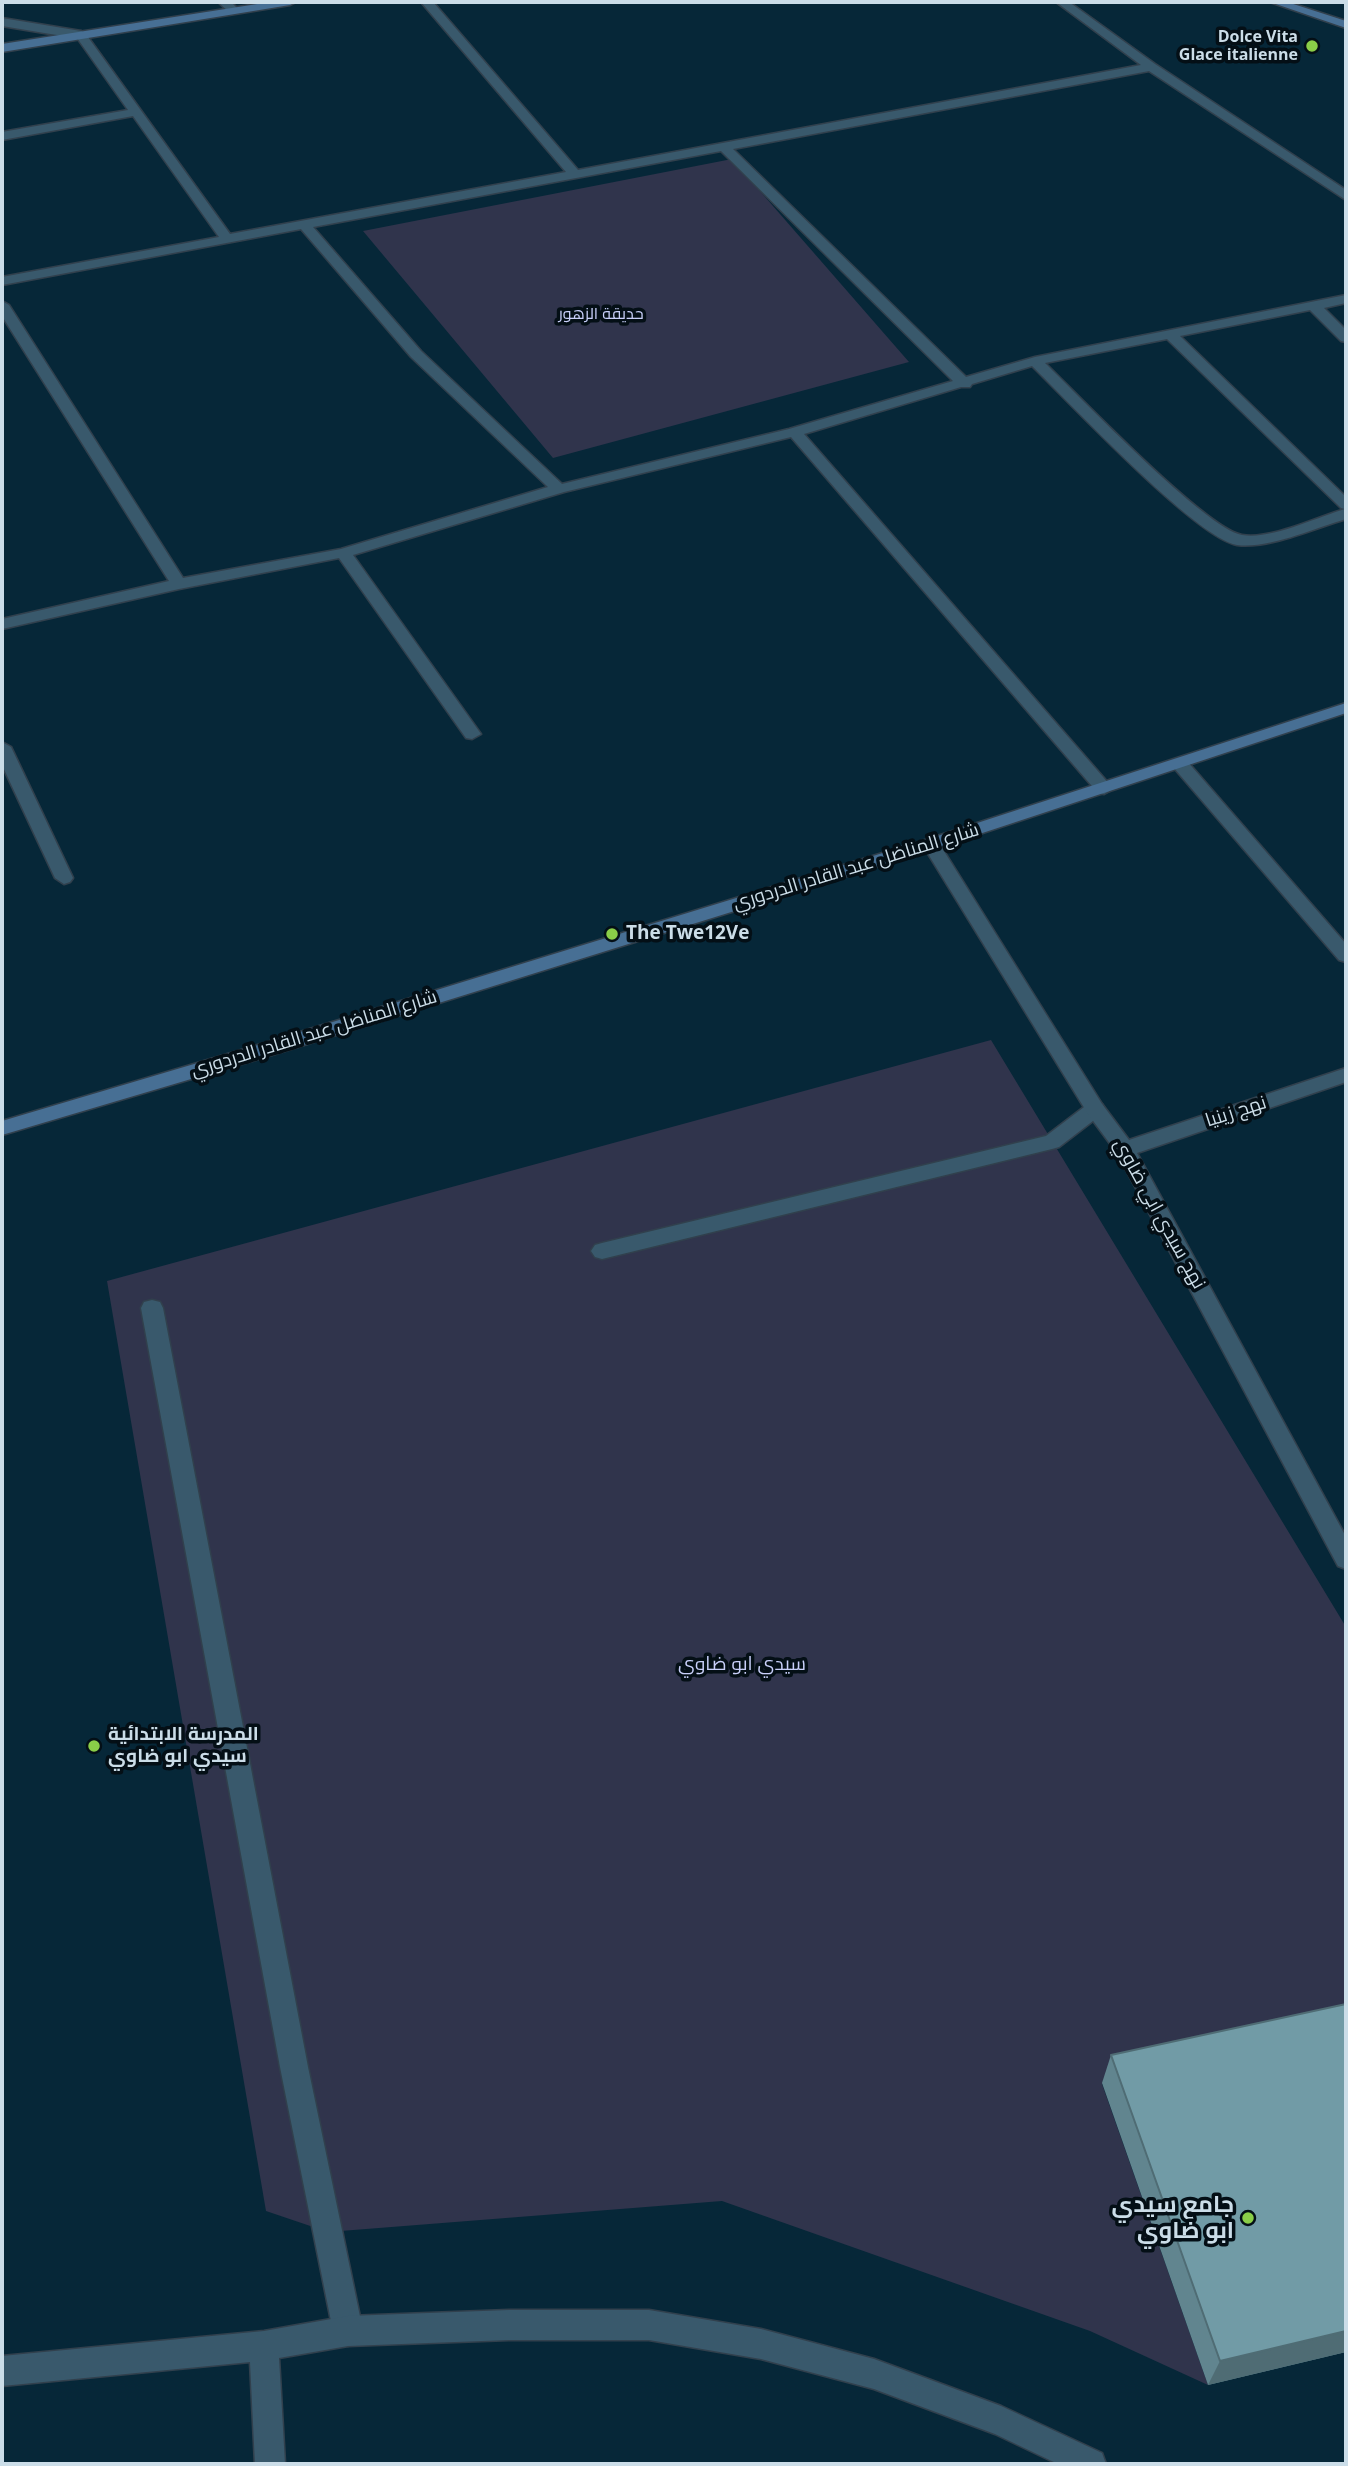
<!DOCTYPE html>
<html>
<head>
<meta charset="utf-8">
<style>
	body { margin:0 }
	#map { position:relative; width:1348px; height:2466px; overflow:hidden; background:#062738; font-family:"Open Sans",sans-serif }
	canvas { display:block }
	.frame { position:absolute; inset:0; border:4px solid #cbdde8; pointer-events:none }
</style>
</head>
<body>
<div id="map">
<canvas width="1348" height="2466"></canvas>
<div class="frame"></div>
</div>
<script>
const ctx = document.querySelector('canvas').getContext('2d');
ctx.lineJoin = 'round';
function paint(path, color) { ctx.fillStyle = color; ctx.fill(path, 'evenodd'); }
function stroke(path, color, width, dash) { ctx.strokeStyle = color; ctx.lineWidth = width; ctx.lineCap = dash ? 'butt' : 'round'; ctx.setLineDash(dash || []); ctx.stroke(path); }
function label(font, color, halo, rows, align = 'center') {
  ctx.font = font + ' "Open Sans",Cairo,sans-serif'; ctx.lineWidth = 7; ctx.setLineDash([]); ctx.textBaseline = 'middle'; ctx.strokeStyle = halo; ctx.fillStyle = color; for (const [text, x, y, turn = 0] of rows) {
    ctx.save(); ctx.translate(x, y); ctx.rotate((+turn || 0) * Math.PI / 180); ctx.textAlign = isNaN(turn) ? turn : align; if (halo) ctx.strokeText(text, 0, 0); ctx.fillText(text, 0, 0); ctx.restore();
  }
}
const green = new Path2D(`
	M732 159 909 362 553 458 363 231Z
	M991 1040 1346 1627V2030L1102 2084 1208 2385 1090 2331 722 2201 328 2232 266 2211 107 1281Z`);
const lane = new Path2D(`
	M218 2H231L240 11 230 13Z
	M2 18 81 31 87 35 81 39 2 26Z
	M1095 1102 1102 1104 1105 1109 1102 1114 1059 1147 1052 1149 602 1259 595 1257 591 1251 595 1245 602 1243 1046 1136 1088 1104Z
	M152 1300 160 1302 163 1308 308 2067 363 2331 358 2341 348 2346 338 2341 333 2331 280 2067 141 1308 144 1302Z`);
const street = new Path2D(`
	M421 2H433L578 170 1141 65 1056 2H1069L1155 64 1346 190V200L1149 71 733 149 966 377 1035 357 1346 295V303L1324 308 1346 330V342L1341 341 1310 310 1180 336 1346 497V519C1315 528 1269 549 1237 545 1196 538 1068 401 1032 366L972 384 970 387H961L804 434 1110 785 1113 789 1104 794 1098 793 791 437 564 492 353 555 481 734 472 739 466 738 339 558 179 589 2 629V619L169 581 2 316V301L9 305 183 578 341 549 548 487 411 357 301 229 2 285V277L219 237 133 116 2 140V132L128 110 75 35 81 31 85 33 230 234 566 172ZM721 151 953 381 789 429 562 484 421 351 313 227ZM1167 339 1341 508 1345 509C1317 517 1271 540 1242 535 1206 529 1078 395 1045 363Z
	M2 742 11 747 73 878 70 882 64 884 55 878 2 765Z
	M1180 759 1186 760 1346 944V962L1339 960 1174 768 1171 764 1174 760Z
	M931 838 937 840 1102 1104 1129 1140 1346 1068V1082L1137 1153 1346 1537V1569L1338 1566 1117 1153 1088 1114 922 844Z
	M509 2310H649L761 2329 874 2359 1001 2406 1102 2453 1106 2464H1058L995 2434 874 2389 761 2359 649 2340H509L348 2346 279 2358 285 2464H255L250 2362 2 2386V2356L264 2331 348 2316Z`);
const secondary = new Path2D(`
	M270 2H296L290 5 2 52V44Z
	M1270 2H1287L1346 21V28Z
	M1346 703V713L937 848 262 1058 2 1135V1121L248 1048 925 840Z`);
const wall = new Path2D(`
	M1346 2004V2352L1208 2385 1102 2083 1111 2055Z`);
const shadedWall = new Path2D(`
	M1346 2331V2352L1208 2385 1220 2361Z`);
const building = new Path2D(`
	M1346 2004V2331L1220 2361 1111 2055Z`);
const markers = [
	[1312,46,7,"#8ace48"],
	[612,934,7,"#8ace48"],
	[94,1746,7,"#8ace48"],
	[1248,2218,7,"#8ace48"]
];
const farPoinames = [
	["Dolce Vita",1298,37],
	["Glace italienne",1298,55]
];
const farParknames = [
	["حديقة الزهور",601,314]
];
const streetNames = [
	["شارع المناضل عبد القادر الدردوري",856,867,-17],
	["شارع المناضل عبد القادر الدردوري",314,1034,-17],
	["نهج زينيا",1236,1112,-18],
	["نهج سيدي ابي ضاوي",1159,1214,61]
];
const poiNames = [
	["The Twe12Ve",626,934],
	["المدرسة الابتدائية",108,1735],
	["سيدي ابو ضاوي",108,1757]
];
const parkNames = [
	["سيدي ابو ضاوي",742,1665]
];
const nearPoinames = [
	["جامع سيدي",1234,2205],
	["ابو ضاوي",1234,2231]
];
paint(green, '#30344c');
stroke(lane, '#31404d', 3);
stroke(street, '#31404d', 3);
stroke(secondary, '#31404d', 3);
paint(lane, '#39596c');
paint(street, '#39596c');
paint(secondary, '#476f94');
paint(wall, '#61858f');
paint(shadedWall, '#4f6c74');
paint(building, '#719ba6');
stroke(building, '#4f6c74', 2);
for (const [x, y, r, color] of markers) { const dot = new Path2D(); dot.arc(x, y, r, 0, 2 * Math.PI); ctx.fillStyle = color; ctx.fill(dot); stroke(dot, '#040f16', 2.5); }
label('bold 16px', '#cbdde8', '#040f16', farPoinames, 'right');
label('16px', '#c9d0fa', '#040f16', farParknames);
label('19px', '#cbdde8', '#040f16', streetNames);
label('bold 19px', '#cbdde8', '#040f16', poiNames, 'left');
label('19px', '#c9d0fa', '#040f16', parkNames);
label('bold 23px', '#cbdde8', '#040f16', nearPoinames, 'right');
</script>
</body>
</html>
